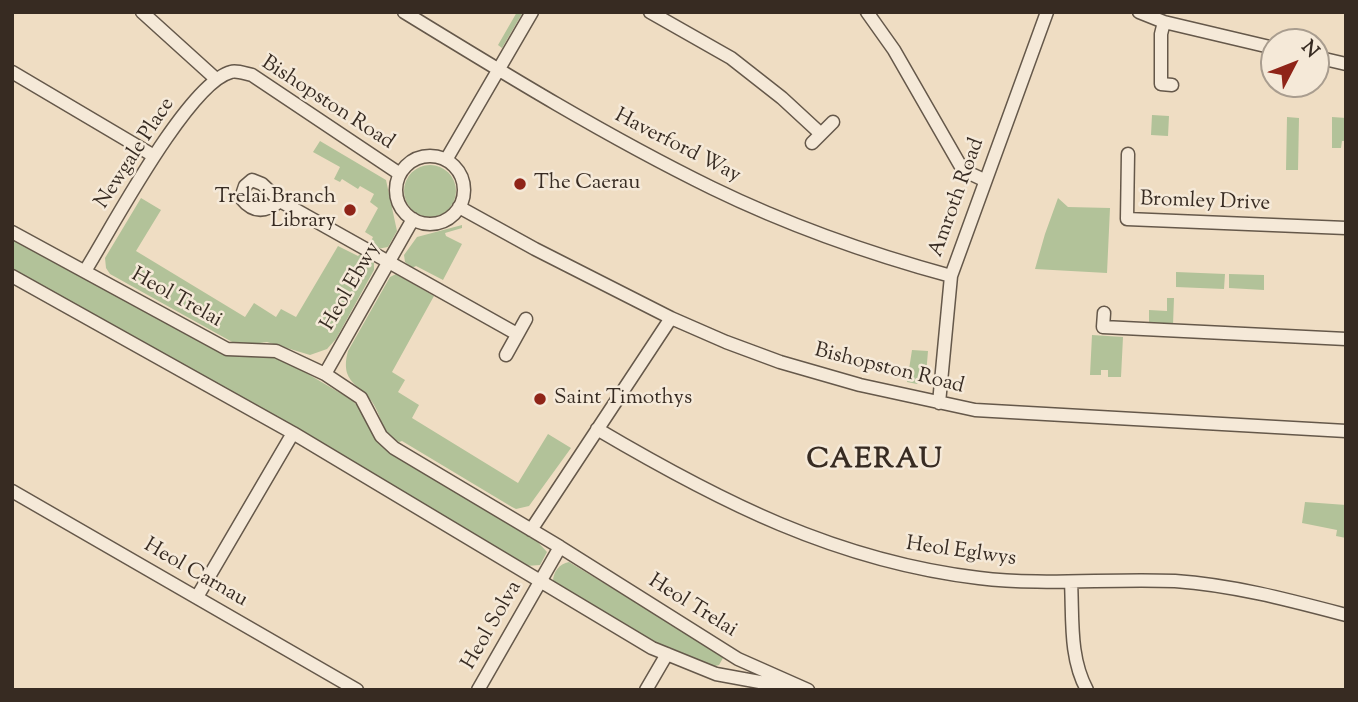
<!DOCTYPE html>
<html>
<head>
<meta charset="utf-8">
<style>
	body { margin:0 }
	#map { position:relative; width:1358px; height:702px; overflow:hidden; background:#efddc3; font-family:"Sorts Mill Goudy",serif }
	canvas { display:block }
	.frame { position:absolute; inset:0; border:14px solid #372b22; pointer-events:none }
	.north { position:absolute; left:1260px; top:28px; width:70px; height:70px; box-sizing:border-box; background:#f5e9d8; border:2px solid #a99d8f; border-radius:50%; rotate:48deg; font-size:19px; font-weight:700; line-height:28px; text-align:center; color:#372b22 }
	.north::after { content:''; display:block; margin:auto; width:24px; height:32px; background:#8f2418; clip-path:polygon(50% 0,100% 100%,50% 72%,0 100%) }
</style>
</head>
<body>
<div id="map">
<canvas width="1358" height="702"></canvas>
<div class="frame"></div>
<div class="north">N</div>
</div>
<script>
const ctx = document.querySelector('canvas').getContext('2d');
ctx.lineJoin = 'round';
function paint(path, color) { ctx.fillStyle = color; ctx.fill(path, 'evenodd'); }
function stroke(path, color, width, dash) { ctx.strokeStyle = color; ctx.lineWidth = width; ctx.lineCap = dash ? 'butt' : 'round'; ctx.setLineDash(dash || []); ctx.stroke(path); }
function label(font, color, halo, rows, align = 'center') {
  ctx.font = font + ' "Sorts Mill Goudy",serif'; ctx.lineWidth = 5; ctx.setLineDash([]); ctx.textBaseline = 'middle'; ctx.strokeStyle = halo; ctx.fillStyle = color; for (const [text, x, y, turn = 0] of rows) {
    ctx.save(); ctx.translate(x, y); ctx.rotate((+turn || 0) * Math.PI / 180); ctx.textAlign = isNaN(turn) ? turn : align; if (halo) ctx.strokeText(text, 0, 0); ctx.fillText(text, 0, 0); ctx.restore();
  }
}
const green = new Path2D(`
	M517 12H523L502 48 498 45Z
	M1152 115 1169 116 1168 136 1151 135Z
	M1287 117 1299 118 1298 170H1286Z
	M1332 117 1346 118V141H1342L1341 148H1332Z
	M320 141 386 180 397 231 388 247 377 249 369 245 373 237 365 232 378 208 370 202 374 194 360 186 358 189 342 179 340 182 334 179 340 167 313 152Z
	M404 191a26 26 0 1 1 52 0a26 26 0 1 1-52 0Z
	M141 198 161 210 136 251 245 317 254 303 276 317 281 309 296 317 338 246 358 256 361 253 374 263V270L336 339 327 349 310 355 267 342 246 345 234 343 110 274 106 268 105 258Z
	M1058 198 1068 207 1110 208 1107 273 1035 269 1045 234Z
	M462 225V228L445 233 446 236 462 244 443 280 416 266 412 268 405 262 404 255 417 237Z
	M12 239 221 353 276 357 291 364 352 400 363 412 377 441 385 448 535 539 547 552 540 565 526 566 304 432 12 270Z
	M1176 272 1225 274 1224 289 1176 287Z
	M396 274 434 296 392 372 405 380 398 392 419 405 412 418 518 483 548 434 571 448 529 506 516 509 512 507 402 441 399 442C380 432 382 413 369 398 362 390 350 383 347 373 345 366 346 358 348 351L390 277Z
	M1229 274 1264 275V290L1229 288Z
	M1167 298H1174L1173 325 1149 324V310L1167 311Z
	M1092 335 1123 337 1121 377H1108V370H1101V375H1090Z
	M912 350 928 351 926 375 917 384 907 382Z
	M1305 502 1346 505V538L1336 536 1337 530 1302 523Z
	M569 562 721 654 723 658 719 665 712 667 656 645 553 582C553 572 559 564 569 562Z`);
const street = new Path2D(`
	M142 12 216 79
	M404 12C505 74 606 136 712 188 788 225 870 254 951 276
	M650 12 731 58 782 98 821 134
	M867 12 894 50 960 165 967 172 984 180
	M1139 12 1164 22 1274 48
	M1164 22 1161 34V84L1172 85
	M1316 57 1346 64
	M12 72 154 156
	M812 143 833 122
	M1128 154 1127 219 1346 228
	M396 190a34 34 0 1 1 68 0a34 34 0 1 1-68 0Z
	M446 160 532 12
	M280 201C265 213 253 213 241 198L245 186 252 180 262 184 280 201 517 334
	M459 207 535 249 671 318 726 342 780 362 860 385 975 410 1346 431
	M12 232 227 349 276 351 325 374 361 398 381 436 394 448 560 547 738 659 808 690
	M85 271C110 231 188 83 231 72 237 70 246 74 252 75L400 174
	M12 276 293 433 652 648 716 674 787 687
	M1104 313 1103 327 1346 339
	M506 355 526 319
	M325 374 413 219
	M939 403 951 276 1047 12
	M597 429C719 501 836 561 979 578 1044 586 1109 578 1175 581 1233 585 1289 600 1346 615
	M12 491 357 690
	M531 530 671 318
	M1071 582C1073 618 1069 657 1087 690
	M197 597 293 433
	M478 690 560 547
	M646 690 667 654`);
const markers = [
	[520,184,7,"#8f2418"],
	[350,210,7,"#8f2418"],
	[540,399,7,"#8f2418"]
];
const streetNames = [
	["Bishopston Road",327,104,33],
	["Haverford Way",677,147,27],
	["Newgale Place",136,154,-57],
	["Amroth Road",958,198,-70],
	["Bromley Drive",1205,203,2],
	["Heol Ebwy",352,287,-60],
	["Heol Trelai",176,299,29],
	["Bishopston Road",889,370,14],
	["Heol Eglwys",961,553,8],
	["Heol Carnau",195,574,30],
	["Heol Trelai",692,607,32],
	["Heol Solva",493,626,-60]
];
const poiNames = [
	["The Caerau",534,184],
	["Trelai Branch",336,198,"right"],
	["Library",336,222,"right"],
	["Saint Timothys",554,399]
];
const districtNames = [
	["CAERAU",875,462]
];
paint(green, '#b2c299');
stroke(street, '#65584a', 15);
stroke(street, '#f5e9d8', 12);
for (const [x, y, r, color] of markers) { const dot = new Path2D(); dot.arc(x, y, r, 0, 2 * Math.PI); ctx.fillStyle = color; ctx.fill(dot); stroke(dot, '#f5e9d8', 2.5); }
label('21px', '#372b22', '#f5e9d8', streetNames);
label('21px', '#372b22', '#f5e9d8', poiNames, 'left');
ctx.letterSpacing = '2px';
label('bold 28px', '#372b22', '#f5e9d8', districtNames);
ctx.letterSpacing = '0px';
</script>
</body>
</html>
